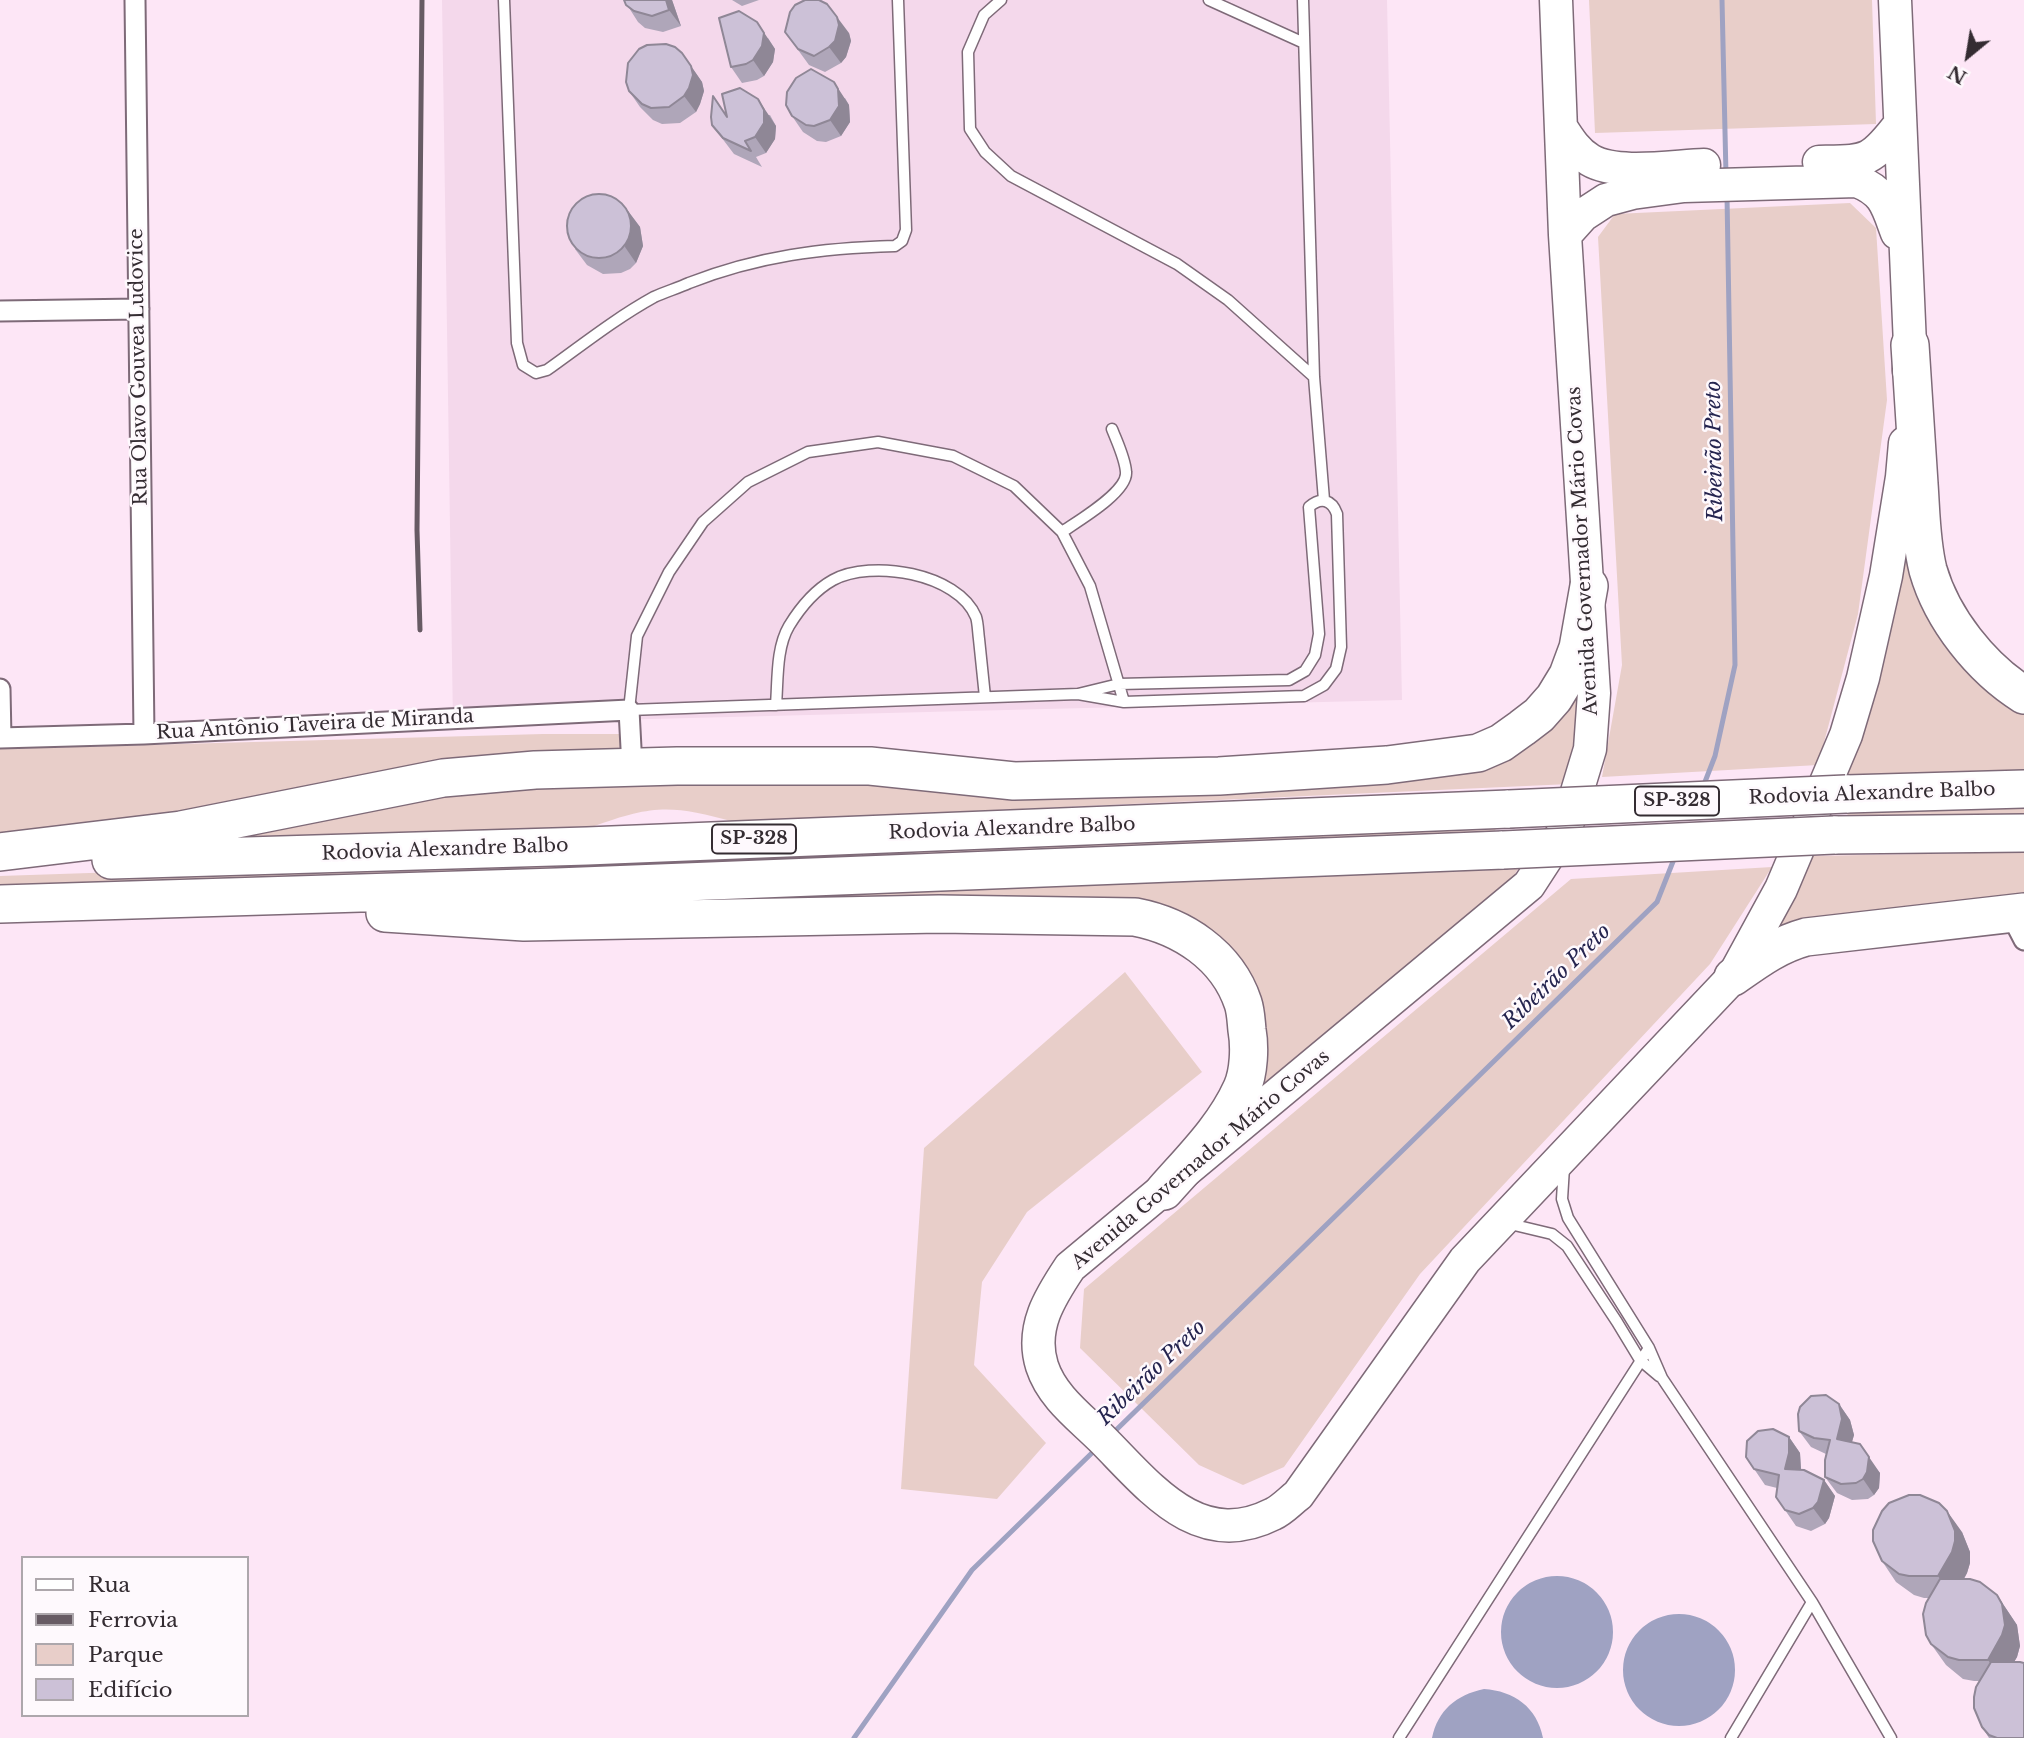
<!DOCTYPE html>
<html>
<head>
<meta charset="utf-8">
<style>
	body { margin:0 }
	#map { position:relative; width:2024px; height:1738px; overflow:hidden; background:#fde6f6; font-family:"Libre Baskerville",serif }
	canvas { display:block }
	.legend { position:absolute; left:21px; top:1556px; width:228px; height:161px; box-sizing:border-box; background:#fef9fd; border:2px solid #ada7ac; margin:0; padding:9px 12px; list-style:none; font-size:21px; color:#342c32 }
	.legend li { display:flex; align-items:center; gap:14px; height:35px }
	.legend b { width:35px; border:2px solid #ada7ac }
	.north { position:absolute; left:1933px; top:21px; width:70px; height:70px; -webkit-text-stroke:5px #fef9fd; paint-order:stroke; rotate:210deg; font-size:19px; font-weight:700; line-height:28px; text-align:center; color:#342c32 }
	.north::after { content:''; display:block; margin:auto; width:24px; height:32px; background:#342c32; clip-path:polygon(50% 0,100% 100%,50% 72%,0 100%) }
</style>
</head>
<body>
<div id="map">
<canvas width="2024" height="1738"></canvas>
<ul class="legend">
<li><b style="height:9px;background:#fff"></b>Rua</li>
<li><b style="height:9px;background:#675b64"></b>Ferrovia</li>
<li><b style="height:19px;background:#e8cec9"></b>Parque</li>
<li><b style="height:19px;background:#ccc1d7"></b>Edifício</li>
</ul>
<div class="north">N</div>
</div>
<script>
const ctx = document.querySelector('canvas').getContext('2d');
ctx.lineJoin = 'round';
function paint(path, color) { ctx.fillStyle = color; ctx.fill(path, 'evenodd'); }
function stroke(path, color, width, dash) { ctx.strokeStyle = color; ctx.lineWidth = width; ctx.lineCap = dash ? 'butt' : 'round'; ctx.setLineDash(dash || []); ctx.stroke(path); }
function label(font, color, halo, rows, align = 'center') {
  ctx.font = font + ' "Libre Baskerville",serif'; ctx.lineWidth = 5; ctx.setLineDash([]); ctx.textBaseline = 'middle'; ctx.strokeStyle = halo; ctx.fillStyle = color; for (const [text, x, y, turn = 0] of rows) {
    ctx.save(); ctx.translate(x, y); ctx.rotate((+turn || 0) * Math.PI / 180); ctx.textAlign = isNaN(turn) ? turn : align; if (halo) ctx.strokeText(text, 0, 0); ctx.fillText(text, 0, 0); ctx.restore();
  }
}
const built = new Path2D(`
	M442 0H1387L1402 700 453 724Z`);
const green = new Path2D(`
	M1589 0H1872L1876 124 1595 133Z
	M1850 203 1876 228 1887 400 1858 614 1818 765 1602 777 1622 665 1598 237 1615 214Z
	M1911 510 1916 555 2024 706V771L1845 776Z
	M1583 680 1570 784 735 822C672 805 654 804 592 827L232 838 473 786 1460 769Z
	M543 734H624V747L249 806 0 835V749Z
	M2024 800V820L1847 823 1848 804Z
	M1497 821 1494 838 0 894V876L597 856Z
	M2024 852V902L1779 928 1811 856Z
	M1772 867 1710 964 1420 1274 1284 1467 1243 1485 1199 1465 1080 1348 1084 1289 1571 879Z
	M1518 869 1510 882 1260 1091 1213 934 500 907Z
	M1125 972 1202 1072 1027 1212 982 1282 974 1365 1046 1443 997 1499 901 1489 924 1148Z`);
const water = new Path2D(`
	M1501 1632a56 56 0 1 1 112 0a56 56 0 1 1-112 0Z
	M1623 1670a56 56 0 1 1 112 0a56 56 0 1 1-112 0Z
	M1484 1689C1514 1691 1537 1707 1543 1738H1432C1438 1710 1456 1695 1484 1689Z`);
const stream = new Path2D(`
	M1722 0 1726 175
	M1703 787 1715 756 1735 665 1727 196
	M1112 1434 1657 902 1676 854
	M854 1738 972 1570 1097 1448`);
const lane = new Path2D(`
	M504 0 517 343 523 365 536 373 547 370C582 345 616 318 654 297 665 292 678 288 689 283 758 256 822 248 895 246L902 241 906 230 898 0
	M1001 0 984 15 968 52 970 129 985 152 1011 176 1177 264 1228 300 1314 377
	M1209 0 1304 43
	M1303 0 1314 377 1324 500
	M1062 532C1078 521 1128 492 1126 472 1125 458 1117 442 1112 429
	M1078 694 1124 702 1304 696 1324 685 1336 669 1341 647 1337 514C1332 500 1321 496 1309 507L1319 634 1315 655 1305 671 1289 680 1119 684 1078 694 629 710 637 636 669 572 703 522 748 482 808 452 878 442 953 456 1014 486 1062 532 1090 586 1124 702
	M776 705C778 680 776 648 789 626 800 608 815 590 833 580 871 559 958 573 976 617 978 623 978 632 979 639 981 658 983 678 985 697
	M1564 1167 1562 1199 1568 1218 1649 1348 1662 1378 1812 1602 1891 1738
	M1506 1223 1552 1234 1567 1246 1617 1322 1640 1360 1659 1376
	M1399 1738 1649 1348
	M1731 1738 1812 1602`);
const street = new Path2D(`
	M135 0 144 734
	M0 311 139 309
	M0 689 1 738
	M0 738 144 734 629 710 632 767
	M2010 913 2024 940`);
const primary = new Path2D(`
	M1556 0 1565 235 1594 693 1590 749 1566 828 1529 885 1070 1267C1050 1297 1030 1328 1042 1366 1052 1397 1080 1417 1102 1439 1150 1487 1198 1552 1273 1514 1282 1510 1290 1501 1298 1495L1465 1260 1733 977 1781 889 1846 735 1863 678 1886 576 1902 477 1905 443
	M1895 0 1910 345 1909 371
	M1561 127C1569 140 1577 152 1590 160 1617 176 1673 166 1704 165
	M1819 162C1867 161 1870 163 1900 124
	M1565 235 1583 215 1606 200 1632 193 1684 186 1857 181C1885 192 1887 206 1897 233`);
const highway = new Path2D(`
	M1910 345C1913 392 1916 438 1919 484 1921 512 1921 542 1928 570 1942 619 1981 668 2024 695
	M1846 794 2024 789
	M1834 835 2024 833
	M0 852 181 830 443 778 535 770 677 766H870L1014 781 1219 776 1387 765 1478 753 1501 743 1522 728 1539 715 1554 698 1568 675 1578 648 1589 586
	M111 860 587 846 1509 809
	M0 904 557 887 1503 850
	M385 913 524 922 939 914 1135 917C1182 926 1227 955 1243 1003 1246 1012 1246 1021 1247 1030 1250 1047 1249 1072 1242 1088 1224 1128 1193 1158 1164 1191
	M1733 977C1757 960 1777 945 1806 937L2024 912`);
const rail = new Path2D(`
	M420 630 417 530 422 0`);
const highwayBridge = new Path2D(`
	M1509 809 1846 794
	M1503 850 1834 835`);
const wall = new Path2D(`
	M624 0H672L681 26 663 32 645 28 638 22Z
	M732 0H759L742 6Z
	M785 32 849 33 851 41 846 57 841 63 825 72 809 65Z
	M768 38 775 49 773 62 764 76 757 80 742 83 731 67Z
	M693 69 702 82 704 91 700 104 696 112 680 123 662 124 653 120 640 107 629 91Z
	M845 98 849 105 850 122 841 136 826 142 817 141 803 132 792 116Z
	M770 115 776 126 775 139 766 153 756 157 762 167 734 154 712 125 727 117Z
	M628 211 640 227 643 246 636 263 630 269 621 273 603 274 587 265 575 249Z
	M1839 1404 1850 1420 1854 1435 1852 1442 1880 1473 1879 1488 1874 1495 1868 1499 1852 1500 1837 1493 1825 1477 1826 1454 1811 1447 1799 1431Z
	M1789 1437 1800 1453 1801 1470 1824 1480 1835 1496 1829 1518 1825 1524 1811 1531 1796 1526 1776 1497 1777 1488 1765 1485 1746 1457Z
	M1962 1532 1970 1552V1563L1967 1573 1964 1579 1997 1595 2017 1625 2020 1646 2017 1657 2014 1662 2024 1738H1989L1982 1727 1979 1681H1974L1963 1679 1946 1665 1931 1644 1929 1598H1924L1914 1595 1896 1582 1882 1561Z`);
const shadedWall = new Path2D(`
	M666 0H672L681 26 669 10Z
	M837 17 849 33 851 41 846 57 841 63 829 47Z
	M757 22 775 49 773 62 764 76 753 60Z
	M682 53 702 82 704 91 700 104 696 112 684 96Z
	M834 82 849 105 850 122 841 136 830 120Z
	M758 99 776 126 775 139 766 153 755 137Z
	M628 211 640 227 643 246 636 263 625 247Z
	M1839 1404 1850 1420 1854 1435 1848 1455 1837 1439Z
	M1789 1437 1800 1453 1801 1470 1797 1485 1785 1469Z
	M1860 1444 1880 1473 1879 1488 1874 1495 1863 1479Z
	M1824 1480 1835 1496 1829 1518 1825 1524 1813 1508Z
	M1947 1511 1962 1532 1970 1552V1563L1967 1573 1953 1598 1938 1576Z
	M1997 1595 2017 1625 2020 1646 2017 1657 2003 1681 1988 1660Z`);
const building = new Path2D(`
	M624 0H666L669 10 652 16 634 11 626 5Z
	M805 0H819L827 4 837 17 839 25 835 41 829 47 814 56 798 49 785 32 790 12 795 5Z
	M739 11 757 22 764 33 762 46 753 60 746 64 731 67 719 18Z
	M666 44 675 47 682 53 691 66 693 75 689 88 684 96 669 107 651 108 642 104 629 91 626 82 628 63 639 49 647 45Z
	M811 69 834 82 838 89 839 106 830 120 814 126 806 125 792 116 786 105 787 92 796 78Z
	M740 88 758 99 764 110V123L755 137 745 141 751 151 723 138 712 125 711 117 713 96 727 117 722 94Z
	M567 226a32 32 0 1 1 64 0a32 32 0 1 1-64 0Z
	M1826 1395 1839 1404 1842 1419 1837 1439 1860 1444 1869 1457 1867 1472 1863 1479 1856 1483 1841 1484 1825 1477V1460L1830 1440 1814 1438 1799 1431 1798 1414 1800 1407 1811 1396Z
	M1773 1429 1789 1437V1453L1785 1469 1804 1470 1824 1480 1818 1502 1813 1508 1799 1514 1785 1510 1776 1497 1779 1475 1754 1469 1746 1457 1747 1441 1758 1431Z
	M1909 1495H1920L1939 1503 1947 1511 1955 1531V1541L1952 1552 1938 1576H1909L1899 1574 1882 1561 1873 1541V1530L1882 1511 1889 1503Z
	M1940 1579H1970L1980 1582 1997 1595 2002 1604 2005 1625 2002 1635 1988 1660H1959L1948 1657 1931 1644 1926 1635 1923 1614 1926 1603Z
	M1991 1662H2020L2024 1663V1738H1997L1989 1735 1982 1727 1974 1708V1697L1976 1687Z`);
const shields = [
	[1677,801,84],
	[754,839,84]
];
const shieldNames = [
	["SP-328",1677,801],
	["SP-328",754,839]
];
const streetNames = [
	["Rua Olavo Gouvea Ludovice",139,367,-91],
	["Avenida Governador Mário Covas",1583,551,-93],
	["Rua Antônio Taveira de Miranda",315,725,-3],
	["Rodovia Alexandre Balbo",1872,794,-2],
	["Rodovia Alexandre Balbo",1012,829,-2],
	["Rodovia Alexandre Balbo",445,850,-2],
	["Avenida Governador Mário Covas",1201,1160,-40]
];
const waterNames = [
	["Ribeirão Preto",1715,451,-91],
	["Ribeirão Preto",1557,977,-44],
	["Ribeirão Preto",1152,1373,-44]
];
paint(built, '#f4d8eb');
paint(green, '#e8cec9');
paint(water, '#9fa2c2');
stroke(stream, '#9fa2c2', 5);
stroke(lane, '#7e6a78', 13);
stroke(street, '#7e6a78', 23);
stroke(primary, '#7e6a78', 35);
stroke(highway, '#7e6a78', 40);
stroke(lane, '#fff', 10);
stroke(street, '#fff', 19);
stroke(primary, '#fff', 32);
stroke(highway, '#fff', 37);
stroke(rail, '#675b64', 5);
stroke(highwayBridge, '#7e6a78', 40, []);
stroke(highwayBridge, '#fff', 37);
paint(wall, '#afa6b9');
paint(shadedWall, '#8f8796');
paint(building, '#ccc1d7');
stroke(building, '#8f8796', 2);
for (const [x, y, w] of shields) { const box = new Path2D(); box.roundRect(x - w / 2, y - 14.5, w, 29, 5); ctx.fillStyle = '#fef9fd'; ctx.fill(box); stroke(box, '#342c32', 2); }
label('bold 18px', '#342c32', null, shieldNames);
label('19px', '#342c32', '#fef9fd', streetNames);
label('italic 21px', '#25244f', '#fef9fd', waterNames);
</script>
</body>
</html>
